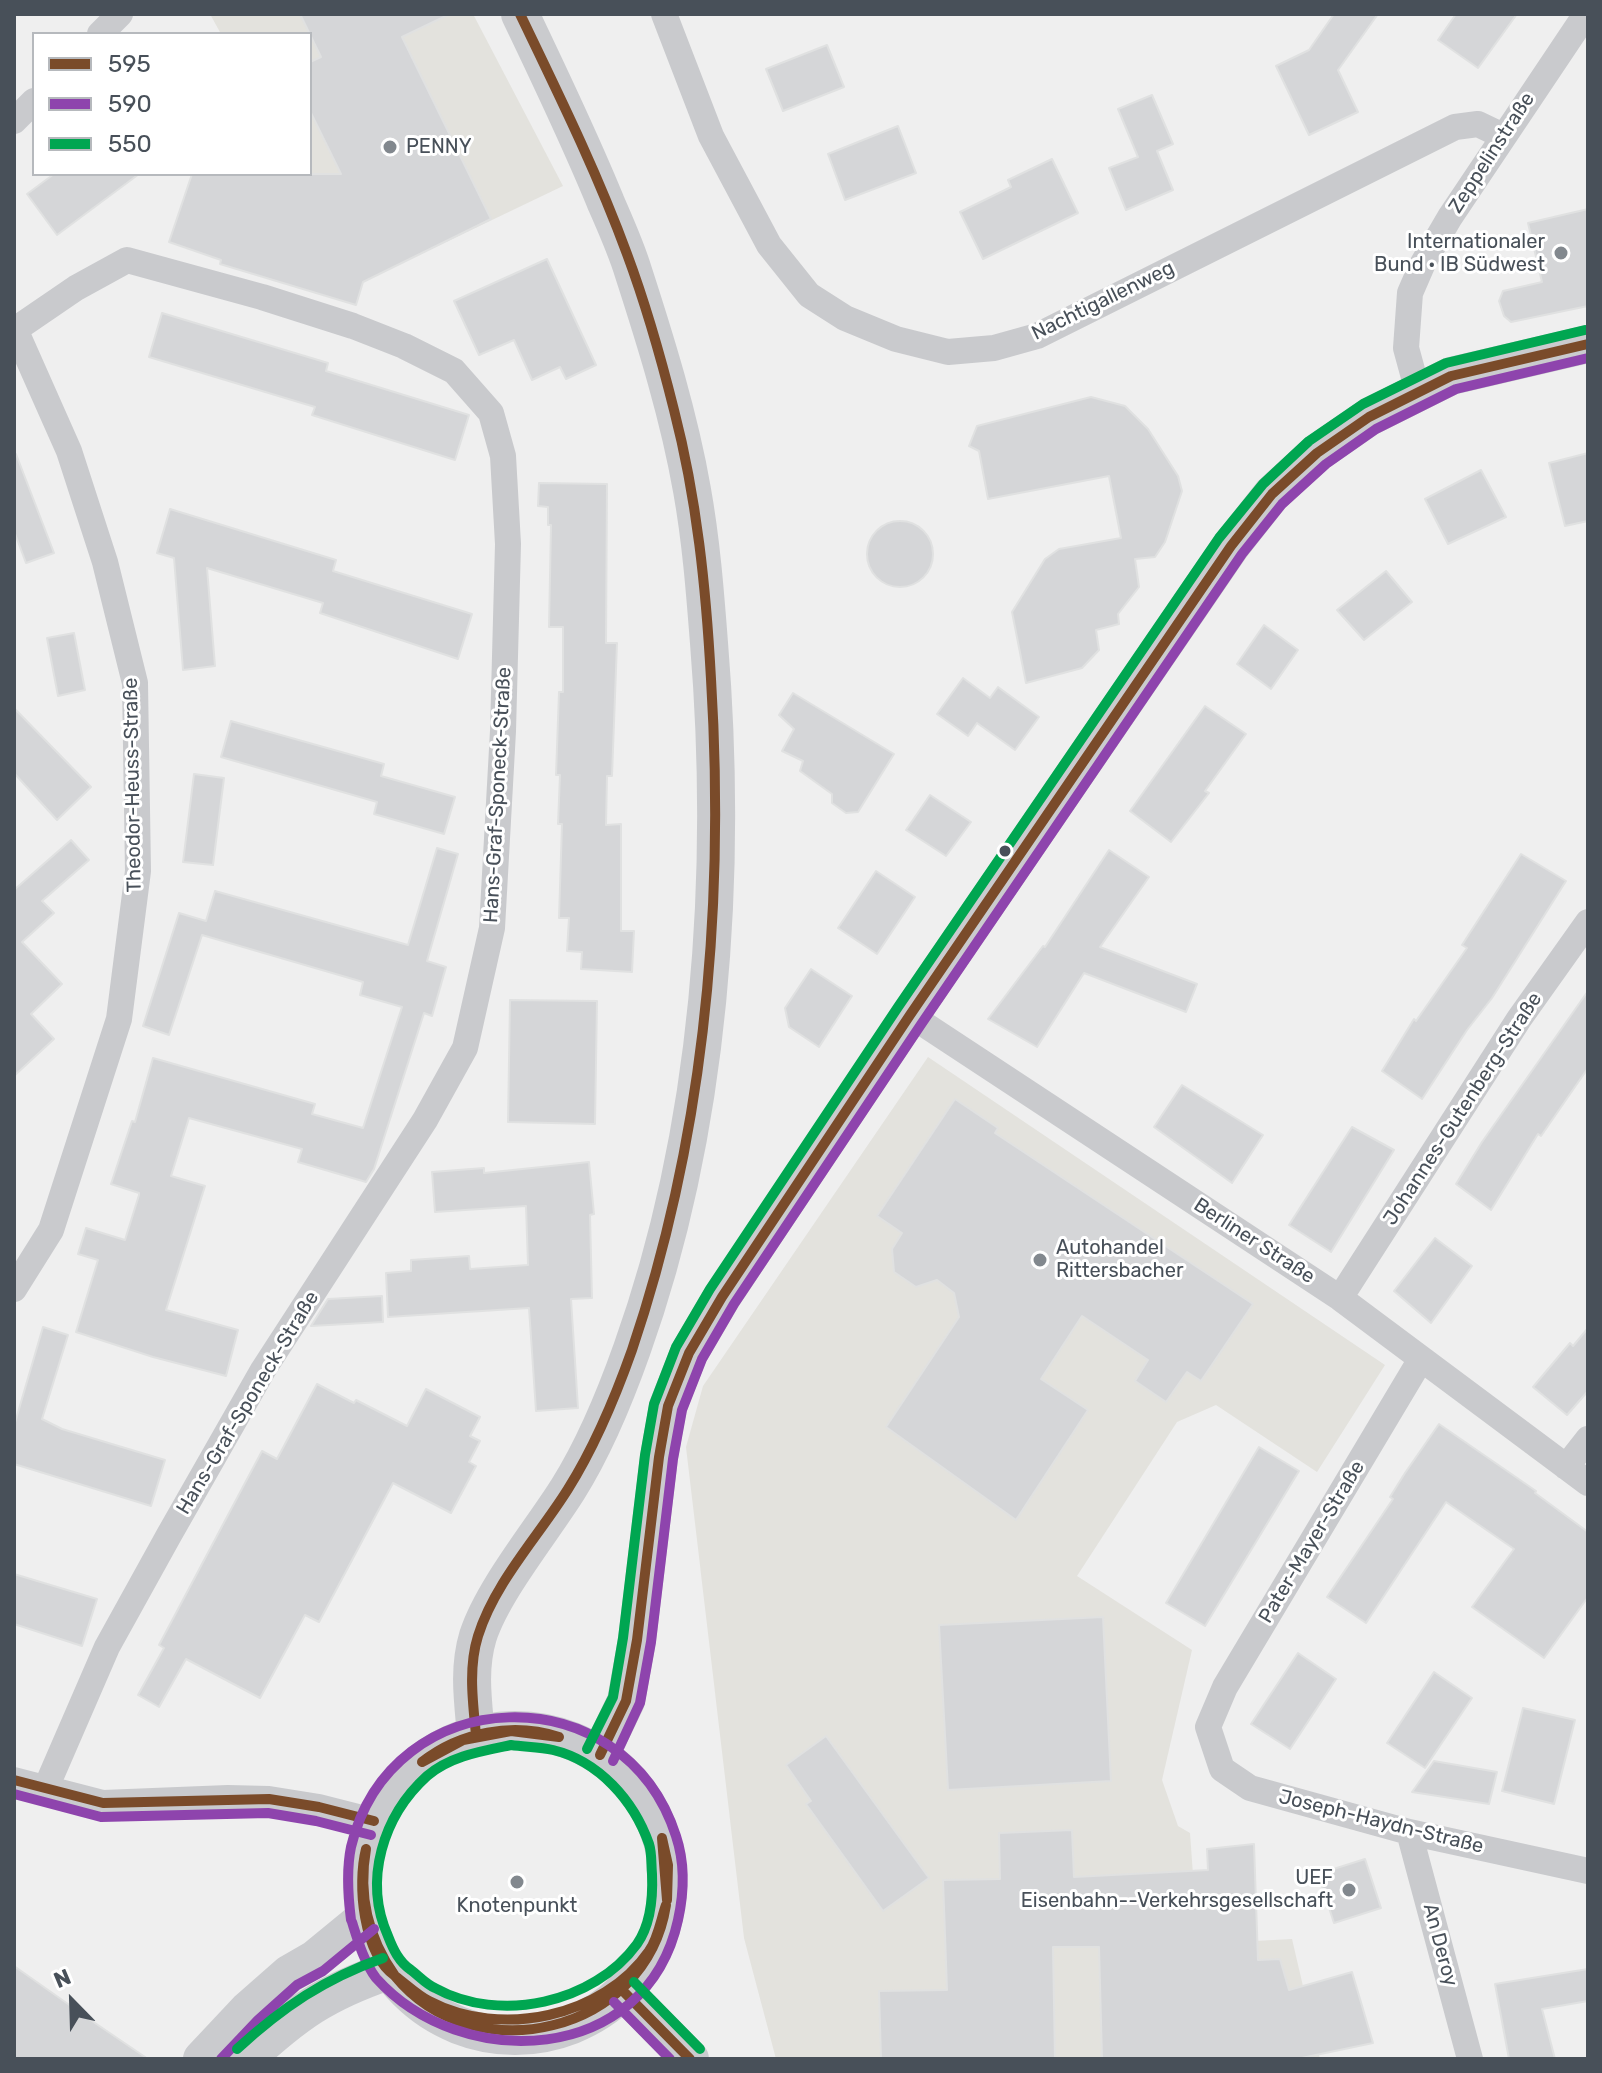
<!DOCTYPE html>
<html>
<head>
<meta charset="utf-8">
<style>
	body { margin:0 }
	#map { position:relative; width:1602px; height:2073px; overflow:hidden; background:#efefef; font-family:Rubik,sans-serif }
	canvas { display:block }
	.frame { position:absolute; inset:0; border:16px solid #485059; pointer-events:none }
	.legend { position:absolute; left:32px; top:32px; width:280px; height:144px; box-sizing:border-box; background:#fff; border:2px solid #b6b9bd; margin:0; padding:10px 14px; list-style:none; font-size:24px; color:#485059 }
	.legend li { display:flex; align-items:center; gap:16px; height:40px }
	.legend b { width:40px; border:2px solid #b6b9bd }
	.north { position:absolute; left:32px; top:1961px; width:80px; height:80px; -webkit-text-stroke:6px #fff; paint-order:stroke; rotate:337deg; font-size:22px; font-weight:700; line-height:32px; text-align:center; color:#485059 }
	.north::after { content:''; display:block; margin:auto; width:28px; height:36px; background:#485059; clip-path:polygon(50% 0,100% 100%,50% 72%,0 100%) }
</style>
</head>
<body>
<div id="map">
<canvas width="1602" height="2073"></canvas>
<div class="frame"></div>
<ul class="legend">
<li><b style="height:10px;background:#7a4b2a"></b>595</li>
<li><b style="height:10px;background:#8e44ad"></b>590</li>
<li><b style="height:10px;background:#00a651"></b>550</li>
</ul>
<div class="north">N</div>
</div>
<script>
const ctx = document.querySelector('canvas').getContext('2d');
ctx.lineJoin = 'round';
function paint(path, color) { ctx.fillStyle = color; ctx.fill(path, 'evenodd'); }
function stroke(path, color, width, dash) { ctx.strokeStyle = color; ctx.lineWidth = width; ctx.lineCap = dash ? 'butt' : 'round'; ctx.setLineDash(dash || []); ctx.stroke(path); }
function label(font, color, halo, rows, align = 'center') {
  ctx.font = font + ' Rubik,sans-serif'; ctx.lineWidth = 6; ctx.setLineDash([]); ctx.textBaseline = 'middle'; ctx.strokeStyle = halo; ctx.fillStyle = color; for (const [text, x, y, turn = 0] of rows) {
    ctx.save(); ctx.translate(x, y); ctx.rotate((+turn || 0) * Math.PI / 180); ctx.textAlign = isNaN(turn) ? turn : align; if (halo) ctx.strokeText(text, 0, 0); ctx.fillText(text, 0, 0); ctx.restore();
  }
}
const commercial = new Path2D(`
	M210 14H473L563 186 373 277 310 174V34H221Z
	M928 1057 1385 1365 1317 1472 1216 1405 1177 1422 1077 1576 1192 1650 1162 1780 1178 1826 1190 1833 1198 1944 1292 1939 1320 2059H776L744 1938 686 1447 703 1386Z`);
const building = new Path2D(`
	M300 14H450L402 37 491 219 363 282 356 305 220 264 221 260 169 242 192 174H341L310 111V62L321 57Z
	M1334 14H1378L1338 70 1358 112 1309 135 1276 66 1309 50Z
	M1456 14H1517L1478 68 1438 40Z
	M827 45 844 87 783 111 766 69Z
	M1152 95 1173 144 1157 151 1173 190 1126 210 1109 168 1138 157 1118 109Z
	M898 126 916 173 845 200 828 154Z
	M1052 159 1078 213 983 259 960 212 1011 187 1008 180Z
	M54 174H139L57 235 27 194Z
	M1588 209V306L1511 322 1504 316 1499 301 1503 291 1542 282 1528 223Z
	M547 259 596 365 566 379 560 367 532 380 514 340 479 355 454 301Z
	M162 313 328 363 326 371 469 415 455 460 312 415 315 407 149 357Z
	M1091 397 1125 406 1148 429 1178 476 1182 491 1165 542 1155 557 1135 559 1139 587 1118 614 1119 624 1096 630 1099 650 1082 668 1026 683 1012 612 1045 559 1059 549 1121 538 1109 476 988 499 979 451 969 446 977 426Z
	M1588 453V521L1565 526 1549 463Z
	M14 454H16L54 553 26 563 14 531Z
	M1481 470 1506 517 1448 544 1425 499Z
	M539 483 607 484 606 643H617L612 776H607L606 825 621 824V931H634L632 972 581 969 582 952 567 951 569 918H559L562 824H558L560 775H556L559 692H563V627H549L551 525H548V507L538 506Z
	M170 509 336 560 333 571 472 614 458 659 320 613 323 603 207 568 215 666 183 670 174 558 157 553Z
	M867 554a33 33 0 1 1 66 0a33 33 0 1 1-66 0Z
	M1386 571 1412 602 1364 640 1337 610Z
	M1264 625 1298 650 1271 689 1237 664Z
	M74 633 85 690 58 696 47 638Z
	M963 678 990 698 998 687 1039 717 1015 750 977 723 968 736 937 714Z
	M793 693 894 754 858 812 846 813 832 803V794L800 771 803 761 782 751 794 729 779 715Z
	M1205 706 1246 734 1205 791 1209 793 1171 842 1130 811Z
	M14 708 91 787 57 820 14 773Z
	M231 721 384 764 381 776 455 797 444 834 374 814 377 802 221 757Z
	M194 774 224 778 213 865 183 862Z
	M930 795 971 822 946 856 906 830Z
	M71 840 89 860 42 901 54 913 22 942 62 984 31 1014 54 1039 14 1076V890Z
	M437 848 458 854 427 961 446 967 432 1016 424 1013 374 1169 366 1182 298 1162 302 1149 189 1118 171 1176 205 1186 166 1310 238 1330 226 1376 153 1357 76 1332 98 1260 78 1254 86 1228 125 1240 139 1195V1193L111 1184 132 1121 135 1122 153 1058 315 1104 312 1114 363 1128 402 1007 360 995 363 982 202 935 169 1035 143 1026 179 913 206 921 215 891 408 945Z
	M1109 850 1149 877 1100 947 1197 984 1186 1012 1084 973 1037 1047 988 1019 1043 946 1045 947Z
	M1521 854 1566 881 1492 998 1467 1030 1422 1099 1382 1071 1414 1019 1416 1021 1467 948 1462 945Z
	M876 871 915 897 877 954 838 928Z
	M811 969 852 996 819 1047 789 1027 785 1008Z
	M1588 991V1068L1541 1136 1538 1134 1491 1210 1456 1184 1482 1142Z
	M510 1000 597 1001 595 1124 508 1122Z
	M1182 1085 1263 1135 1232 1183 1154 1127Z
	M955 1099 998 1128 995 1133 1253 1304 1201 1381 1187 1372 1166 1402 1135 1381 1148 1360 1082 1316 1041 1379 1088 1410 1016 1520 886 1427 959 1317 954 1293 937 1280 916 1287 894 1272 892 1249 902 1233 877 1216Z
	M1352 1127 1394 1150 1331 1252 1289 1225Z
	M589 1162 594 1214 590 1215 592 1298 571 1299 578 1408 536 1411 529 1308 388 1317 386 1273 411 1271V1260L469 1256 470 1269 528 1265 526 1206 435 1212 432 1172 484 1168V1173Z
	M1435 1238 1472 1266 1431 1323 1394 1291Z
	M382 1296 383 1322 311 1326 328 1299Z
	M43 1327 68 1335 42 1419 62 1429 165 1460 151 1506 14 1464V1426Z
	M1588 1328V1391L1567 1415 1533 1387 1570 1343 1573 1346Z
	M317 1384 354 1403 356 1400 407 1426 426 1389 480 1417 470 1436 480 1441 469 1462 476 1466 451 1513 393 1483 319 1622 305 1615 260 1698 186 1659 159 1707 138 1695 164 1648 159 1645 262 1451 277 1459Z
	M1439 1424 1536 1491 1535 1493 1588 1532V1597L1544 1658 1472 1607 1514 1549 1446 1502 1366 1623 1327 1597 1393 1499 1390 1497 1405 1473Z
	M1259 1447 1299 1471 1205 1626 1166 1603Z
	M14 1574 97 1599 82 1646 14 1624Z
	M1103 1617 1111 1781 948 1790 939 1625Z
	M1298 1653 1336 1679 1290 1749 1251 1724Z
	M1434 1672 1472 1698 1425 1768 1387 1743Z
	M1523 1708 1575 1720 1554 1804 1502 1791Z
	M826 1736 929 1878 883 1911 806 1804 811 1801 786 1765Z
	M1434 1761 1497 1772 1489 1804 1412 1792Z
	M1072 1830 1074 1877 1208 1870 1207 1849 1254 1844 1258 1960 1280 1959 1289 1990 1352 1972 1373 2043 1297 2059H1102L1099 1947H1053L1055 2059H881L879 1991 947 1990 943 1880 1000 1879 999 1833Z
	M1365 1859 1381 1908 1334 1923 1318 1874Z
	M14 1966 95 2023 148 2059H14Z
	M1588 1969V2001L1542 2009 1555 2059H1509L1495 1984Z`);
const street = new Path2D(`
	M664 14 711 136 769 245 809 295 845 318 896 339 948 352 994 348 1037 336 1455 127 1478 124 1503 136
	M100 34 120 14
	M14 121 34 101
	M14 327 69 451 105 562 135 683 138 871 119 1019 51 1230 14 1289
	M16 329 76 288 127 260 262 297 353 326 404 346 454 371 491 413 503 456 508 544 503 731 492 928 465 1048 425 1120 263 1370 169 1535 107 1647 45 1790
	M1418 392 1406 348 1410 293 1423 263 1450 217 1586 14
	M910 1015 1340 1298 1588 1483
	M1340 1298 1519 1019 1588 922
	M1421 1359 1225 1687 1208 1727 1222 1769 1250 1788 1409 1832 1588 1871
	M1566 1467 1588 1439
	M14 1780 103 1803 228 1798 269 1799 319 1807 374 1821
	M1409 1832 1470 2059`);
const secondary = new Path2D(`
	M362 1883a153 153 0 1 1 306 0a153 153 0 1 1-306 0Z
	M476 1735C473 1701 468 1669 478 1636 493 1590 541 1532 568 1489 595 1446 615 1397 632 1349 711 1128 728 876 709 643 705 591 701 540 692 490 679 416 656 342 633 271 626 248 616 226 606 203 580 139 550 77 520 14
	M600 1755 626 1701 637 1640 659 1457 668 1406 689 1353 722 1297 910 1015 1231 546 1272 494 1317 453 1369 417 1451 376 1588 344
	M624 1992 690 2059
	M202 2059 248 2010 289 1974 315 1959 365 1918
	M246 2059C296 2013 324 1993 388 1971`);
const bus1 = new Path2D(`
	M476 1735C473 1703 468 1668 478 1636 495 1582 538 1537 568 1489 595 1446 615 1398 632 1350 705 1134 725 906 711 679 706 588 697 499 674 410 661 358 646 305 627 254 597 172 558 93 520 14
	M600 1755 626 1701 637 1640 659 1457 668 1406 689 1353 722 1297 910 1015 1231 546 1272 494 1317 453 1369 417 1451 376 1588 344
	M422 1762C460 1732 513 1722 559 1737
	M422 1762 463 1740 511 1731 559 1737
	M14 1780 103 1803 269 1799 319 1807 374 1821
	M662 1838 668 1865 667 1900
	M662 1838 667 1900
	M366 1849C358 1895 368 1938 395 1976
	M366 1849C357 1885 363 1953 395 1976
	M395 1976C406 1984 417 1995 429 2001 501 2039 603 2017 649 1951 658 1939 661 1919 666 1905
	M395 1976C474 2073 646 2034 666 1905
	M624 1992 690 2059`);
const bus2 = new Path2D(`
	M613 1761 640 1703 651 1642 673 1459 682 1410 702 1359 734 1304 922 1023 1242 554 1282 504 1326 464 1376 429 1456 389 1588 358
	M14 1794 101 1817 268 1813 316 1821 371 1835
	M351 1920C348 1896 346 1871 351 1847 391 1679 624 1673 676 1836 685 1863 684 1893 678 1920 646 2066 461 2073 376 1978 364 1962 358 1941 352 1922
	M614 2002 670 2059
	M221 2059 258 2020 297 1985 323 1971 374 1929`);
const bus3 = new Path2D(`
	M511 1745C525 1747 540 1747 553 1750 599 1761 634 1801 649 1844 652 1853 651 1864 652 1874 653 1897 651 1924 637 1944 594 2003 500 2024 435 1988 426 1984 419 1976 411 1970 399 1962 393 1949 388 1936 363 1880 383 1816 427 1776 450 1756 482 1751 511 1745Z
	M587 1749 613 1697 623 1638 645 1455 654 1404 676 1347 710 1289 898 1007 1219 538 1263 484 1309 441 1363 404 1446 363 1585 330
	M634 1982 700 2049
	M237 2049C283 2007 324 1979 383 1958`);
const markers = [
	[390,147,8,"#82888e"],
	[1561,253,8,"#82888e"],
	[1005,851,7,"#485059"],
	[1040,1260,8,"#82888e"],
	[517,1882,8,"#82888e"],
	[1349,1890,8,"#82888e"]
];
const poiNames = [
	["PENNY",406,147],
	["Internationaler",1545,242,"right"],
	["Bund · IB Südwest",1545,265,"right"],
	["Autohandel",1056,1248],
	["Rittersbacher",1056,1271],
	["UEF",1333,1878,"right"],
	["Eisenbahn--Verkehrsgesellschaft",1333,1901,"right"],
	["Knotenpunkt",517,1906,"center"]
];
const streetNames = [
	["Zeppelinstraße",1492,153,-57],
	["Nachtigallenweg",1103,301,-26],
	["Theodor-Heuss-Straße",133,785,-91],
	["Hans-Graf-Sponeck-Straße",498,795,-87],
	["Johannes-Gutenberg-Straße",1463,1109,-57],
	["Berliner Straße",1254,1241,33],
	["Hans-Graf-Sponeck-Straße",248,1403,-59],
	["Pater-Mayer-Straße",1312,1542,-59],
	["Joseph-Haydn-Straße",1381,1822,14],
	["An Deroy",1440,1945,75]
];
paint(commercial, '#e3e2dd');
paint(building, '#d5d6d8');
stroke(building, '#e0e1e1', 2);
stroke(street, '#c9cacd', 26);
stroke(secondary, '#cacbce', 38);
stroke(bus1, '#7a4b2a', 10);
stroke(bus2, '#8e44ad', 10);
stroke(bus3, '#00a651', 10);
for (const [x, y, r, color] of markers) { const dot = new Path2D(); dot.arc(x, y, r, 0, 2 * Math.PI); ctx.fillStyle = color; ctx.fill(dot); stroke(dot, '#fff', 3); }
label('20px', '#485059', '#fff', poiNames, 'left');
label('20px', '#485059', '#fff', streetNames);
</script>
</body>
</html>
